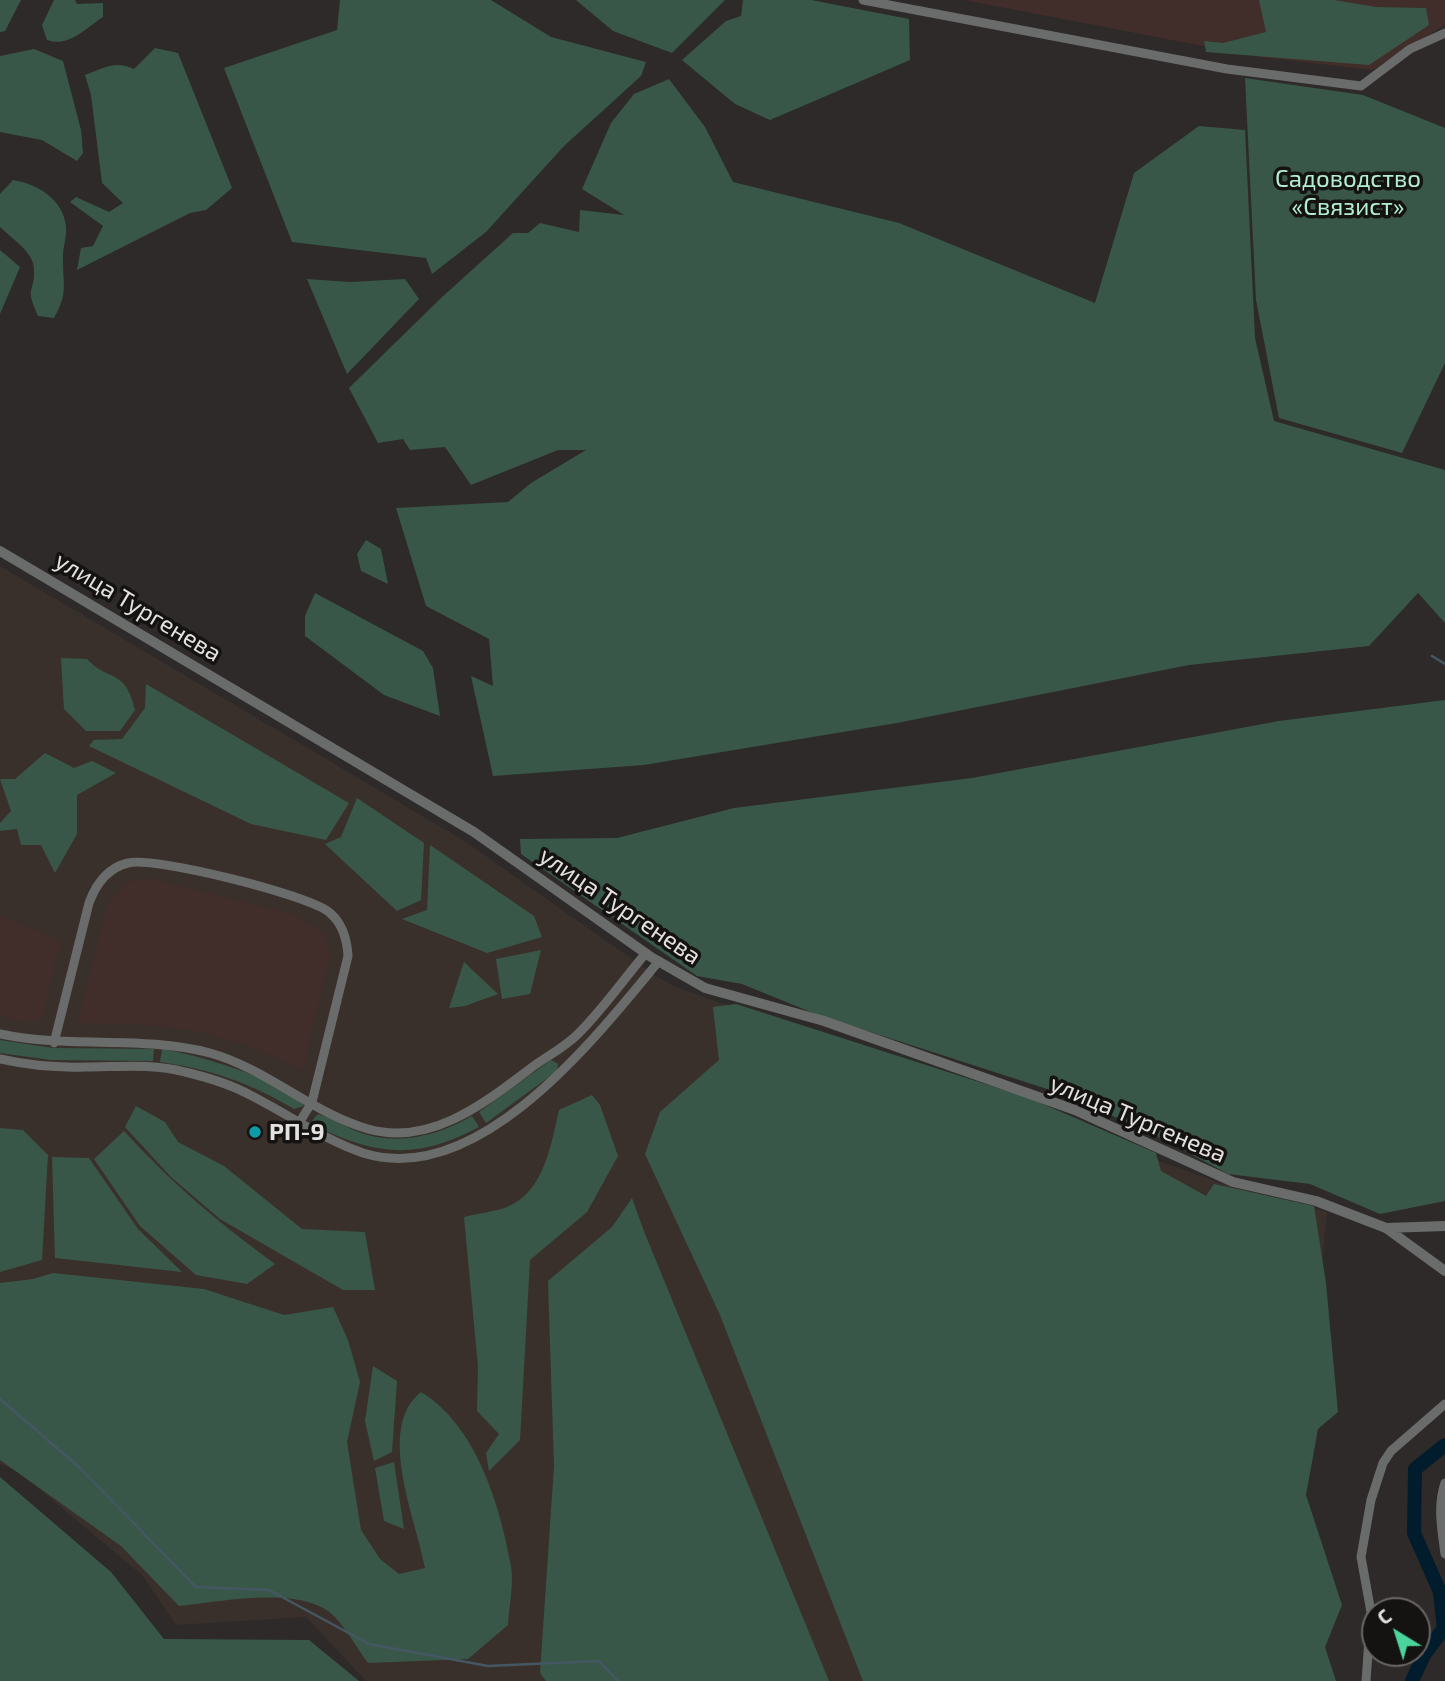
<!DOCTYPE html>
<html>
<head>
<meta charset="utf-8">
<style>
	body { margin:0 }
	#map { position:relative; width:1445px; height:1681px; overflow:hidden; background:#2d2a29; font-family:"Exo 2",sans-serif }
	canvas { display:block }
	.north { position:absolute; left:1361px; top:1597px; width:70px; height:70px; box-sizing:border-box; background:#151312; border:2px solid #686564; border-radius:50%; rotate:322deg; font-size:19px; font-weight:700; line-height:28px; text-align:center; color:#e4e1e0 }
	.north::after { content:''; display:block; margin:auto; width:24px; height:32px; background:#4bd49b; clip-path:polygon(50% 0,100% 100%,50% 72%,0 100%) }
</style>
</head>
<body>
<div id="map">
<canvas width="1445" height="1681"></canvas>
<div class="north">С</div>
</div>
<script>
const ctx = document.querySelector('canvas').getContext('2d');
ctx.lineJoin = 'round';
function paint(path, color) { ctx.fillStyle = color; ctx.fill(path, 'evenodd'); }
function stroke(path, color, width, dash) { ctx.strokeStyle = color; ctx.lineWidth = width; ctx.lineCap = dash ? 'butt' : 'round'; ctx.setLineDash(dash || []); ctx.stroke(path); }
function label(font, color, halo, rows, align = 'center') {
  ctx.font = font + ' "Exo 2",sans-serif'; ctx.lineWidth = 7; ctx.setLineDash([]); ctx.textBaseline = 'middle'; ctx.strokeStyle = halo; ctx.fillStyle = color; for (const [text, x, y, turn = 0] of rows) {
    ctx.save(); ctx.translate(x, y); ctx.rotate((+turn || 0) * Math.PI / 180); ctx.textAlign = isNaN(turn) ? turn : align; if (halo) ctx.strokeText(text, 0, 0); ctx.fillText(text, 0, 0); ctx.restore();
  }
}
const built = new Path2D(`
	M0 566 463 840 656 976 676 987 1220 1183 1327 1212 1283 1681H366L306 1617 176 1625 143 1576 20 1473 0 1464Z`);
const industrial = new Path2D(`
	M964 0H1445V25L1372 70 1260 57Z
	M145 878 294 914 325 934 330 954 303 1071 248 1045 197 1031 152 1025 78 1023 108 903 128 882Z
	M0 915 61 941 41 1022H24L0 1014Z`);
const green = new Path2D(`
	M0 0H21L5 31 0 32Z
	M54 0H75L77 4 103 3V17C86 28 68 48 47 40L42 25Z
	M340 0H491L551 37 646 62 641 76 563 147 486 232 432 274 426 258 292 242 224 68 337 30Z
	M576 0H725L672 53 613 31Z
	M743 0H811L909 19 910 60 770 120 735 104 682 60 726 21 741 16Z
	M1259 0H1334L1376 7 1426 8 1429 25 1369 65 1206 52 1204 41 1223 43 1266 32Z
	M155 48 178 53 232 188 206 210 190 213 77 270 81 248 93 246 103 226 70 202 76 197 109 212 123 203 102 183 91 95 85 75C104 68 115 60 134 69Z
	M34 49 63 61 81 130 83 153 77 161 42 140 0 132V56Z
	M1245 78 1363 95 1445 128V363L1402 453 1279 418 1256 300Z
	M669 79 705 127 733 182 899 223 1095 303 1134 173 1199 126 1245 130 1255 338 1274 421 1445 470V623L1418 593 1369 646 1189 665 897 723 644 765 493 776 471 676 493 686 489 639 426 606 396 508 508 502 531 483 586 450H558L471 485 445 447 410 450 403 439 378 443 349 388 441 298 513 233H528L540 223 579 232 580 210 624 215 582 189 611 123 634 94Z
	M13 180C38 184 64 200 66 227 67 238 62 249 63 260 63 288 68 293 54 318L38 316C24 285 35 294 34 269 34 252 11 238 0 227V194Z
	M0 250 20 267 0 314Z
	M307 279 350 282 405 279 419 299 347 374Z
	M366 540 381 549 388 584 361 571 357 554Z
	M315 593 423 651 433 668 440 716 384 695 305 636V616Z
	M61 658 87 659C109 683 125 667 135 710L120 731H86L64 709Z
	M146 684 349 803 326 840 251 824 89 746 94 740 122 739 145 708Z
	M1445 700V1201L1380 1214 1310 1184 1228 1174 1142 1128 1047 1089 818 1015 742 984 697 976 521 854 520 839 617 838 734 808 972 778 1279 721Z
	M45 753 74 768 92 761 116 773 77 795V834L55 873 41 845H21L17 829 0 831V823L11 811 0 779H15Z
	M357 798 424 843 421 900 397 911 325 844 341 837Z
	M430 845 534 916 542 937 487 953 402 919 427 910Z
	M541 950 530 994 502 999 496 959Z
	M464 962 498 994 465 1006 449 1008Z
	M736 1004 1029 1098 1156 1153 1161 1171 1206 1196 1214 1184 1314 1206 1326 1283 1338 1412 1318 1429 1306 1495 1342 1605 1325 1647 1336 1681H863L720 1315 645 1154 660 1112 719 1060 713 1007Z
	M0 1040 53 1048 154 1049 153 1061 51 1060 0 1053Z
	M162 1049C194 1054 286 1080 304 1106L294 1109C250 1083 211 1069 160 1062Z
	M551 1060 558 1064 557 1071 486 1123 479 1112Z
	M592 1095 600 1105 618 1156 587 1212 530 1260 520 1440 489 1471 486 1453 499 1434 477 1411 478 1367 464 1217C478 1213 494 1212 507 1207 544 1192 551 1145 559 1110Z
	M136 1106 165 1122 178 1142 224 1166 302 1229 365 1232 375 1290H343L220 1219 171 1177 125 1127Z
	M318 1114C336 1119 351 1131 368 1135 404 1145 441 1134 472 1116L479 1127C417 1160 378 1156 315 1126L312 1121Z
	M0 1128 23 1130 48 1155 42 1260 0 1272Z
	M124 1131C174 1185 215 1220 275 1264L247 1284 196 1275 140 1226 94 1159Z
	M52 1157 89 1158 138 1229 182 1272 55 1258Z
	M632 1198 645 1234 829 1681H546L540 1673 554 1466 548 1281 612 1227Z
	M53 1273 204 1289 284 1315 333 1307 348 1340 360 1382 347 1442 361 1530 380 1559 399 1574 425 1568C417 1521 375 1428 421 1392 476 1425 500 1505 511 1566 514 1584 509 1607 508 1625L468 1659 368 1663C357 1648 346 1628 333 1615 300 1585 220 1602 179 1606L121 1546 0 1460V1283L33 1279Z
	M373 1366 397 1381 392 1452 374 1461 365 1421Z
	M394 1462 404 1529 384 1521 375 1468Z
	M0 1477 111 1572 164 1639 309 1640 359 1681H0Z`);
const stream = new Path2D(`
	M1432 656 1445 664
	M0 1399 79 1467 196 1587 269 1590 369 1644 488 1666 599 1661 618 1681`);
const river = new Path2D(`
	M1412 1681 1424 1655 1444 1628 1440 1592 1414 1533 1415 1469 1445 1445`);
const minor = new Path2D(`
	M863 0 1227 69 1361 86 1410 49 1445 33
	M0 1034C70 1049 141 1035 210 1053 267 1069 312 1113 368 1129 432 1147 487 1101 535 1065 549 1055 565 1047 578 1034 603 1009 623 980 646 953
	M54 1043 89 903C96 884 107 868 128 863 154 856 310 895 330 913 343 924 347 939 348 956L312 1102 299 1123
	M0 1059C27 1065 56 1068 85 1067 118 1067 152 1063 185 1072 206 1077 230 1084 250 1095 288 1114 322 1139 363 1153 479 1189 596 1037 659 961
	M1445 1483C1437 1506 1442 1531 1445 1554
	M1366 1681 1371 1612 1361 1557 1371 1500 1383 1463 1391 1451 1445 1404`);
const tertiary = new Path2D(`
	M0 551 474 832 651 957 705 988 824 1021 1075 1110 1233 1182 1316 1201 1386 1228 1445 1271
	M1386 1228 1445 1226`);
const markers = [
	[255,1132,7,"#0f9aa8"]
];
const parkNames = [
	["Садоводство",1348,179],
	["«Связист»",1348,207]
];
const streetNames = [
	["улица Тургенева",138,607,31],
	["улица Тургенева",620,906,34],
	["улица Тургенева",1138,1119,23]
];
const poiNames = [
	["РП-9",269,1132]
];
paint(built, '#39302b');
paint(industrial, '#412d2a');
paint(green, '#395748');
stroke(stream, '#455762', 2.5);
stroke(river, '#011c2c', 14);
stroke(minor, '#6a6c6b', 9);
stroke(tertiary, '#6a6c6b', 10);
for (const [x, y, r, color] of markers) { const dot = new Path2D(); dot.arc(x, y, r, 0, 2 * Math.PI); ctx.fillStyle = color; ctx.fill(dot); stroke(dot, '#151312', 2.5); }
label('24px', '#b2efd0', '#151312', parkNames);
label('24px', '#e4e1e0', '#151312', streetNames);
label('bold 24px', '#e4e1e0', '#151312', poiNames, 'left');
</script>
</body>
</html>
